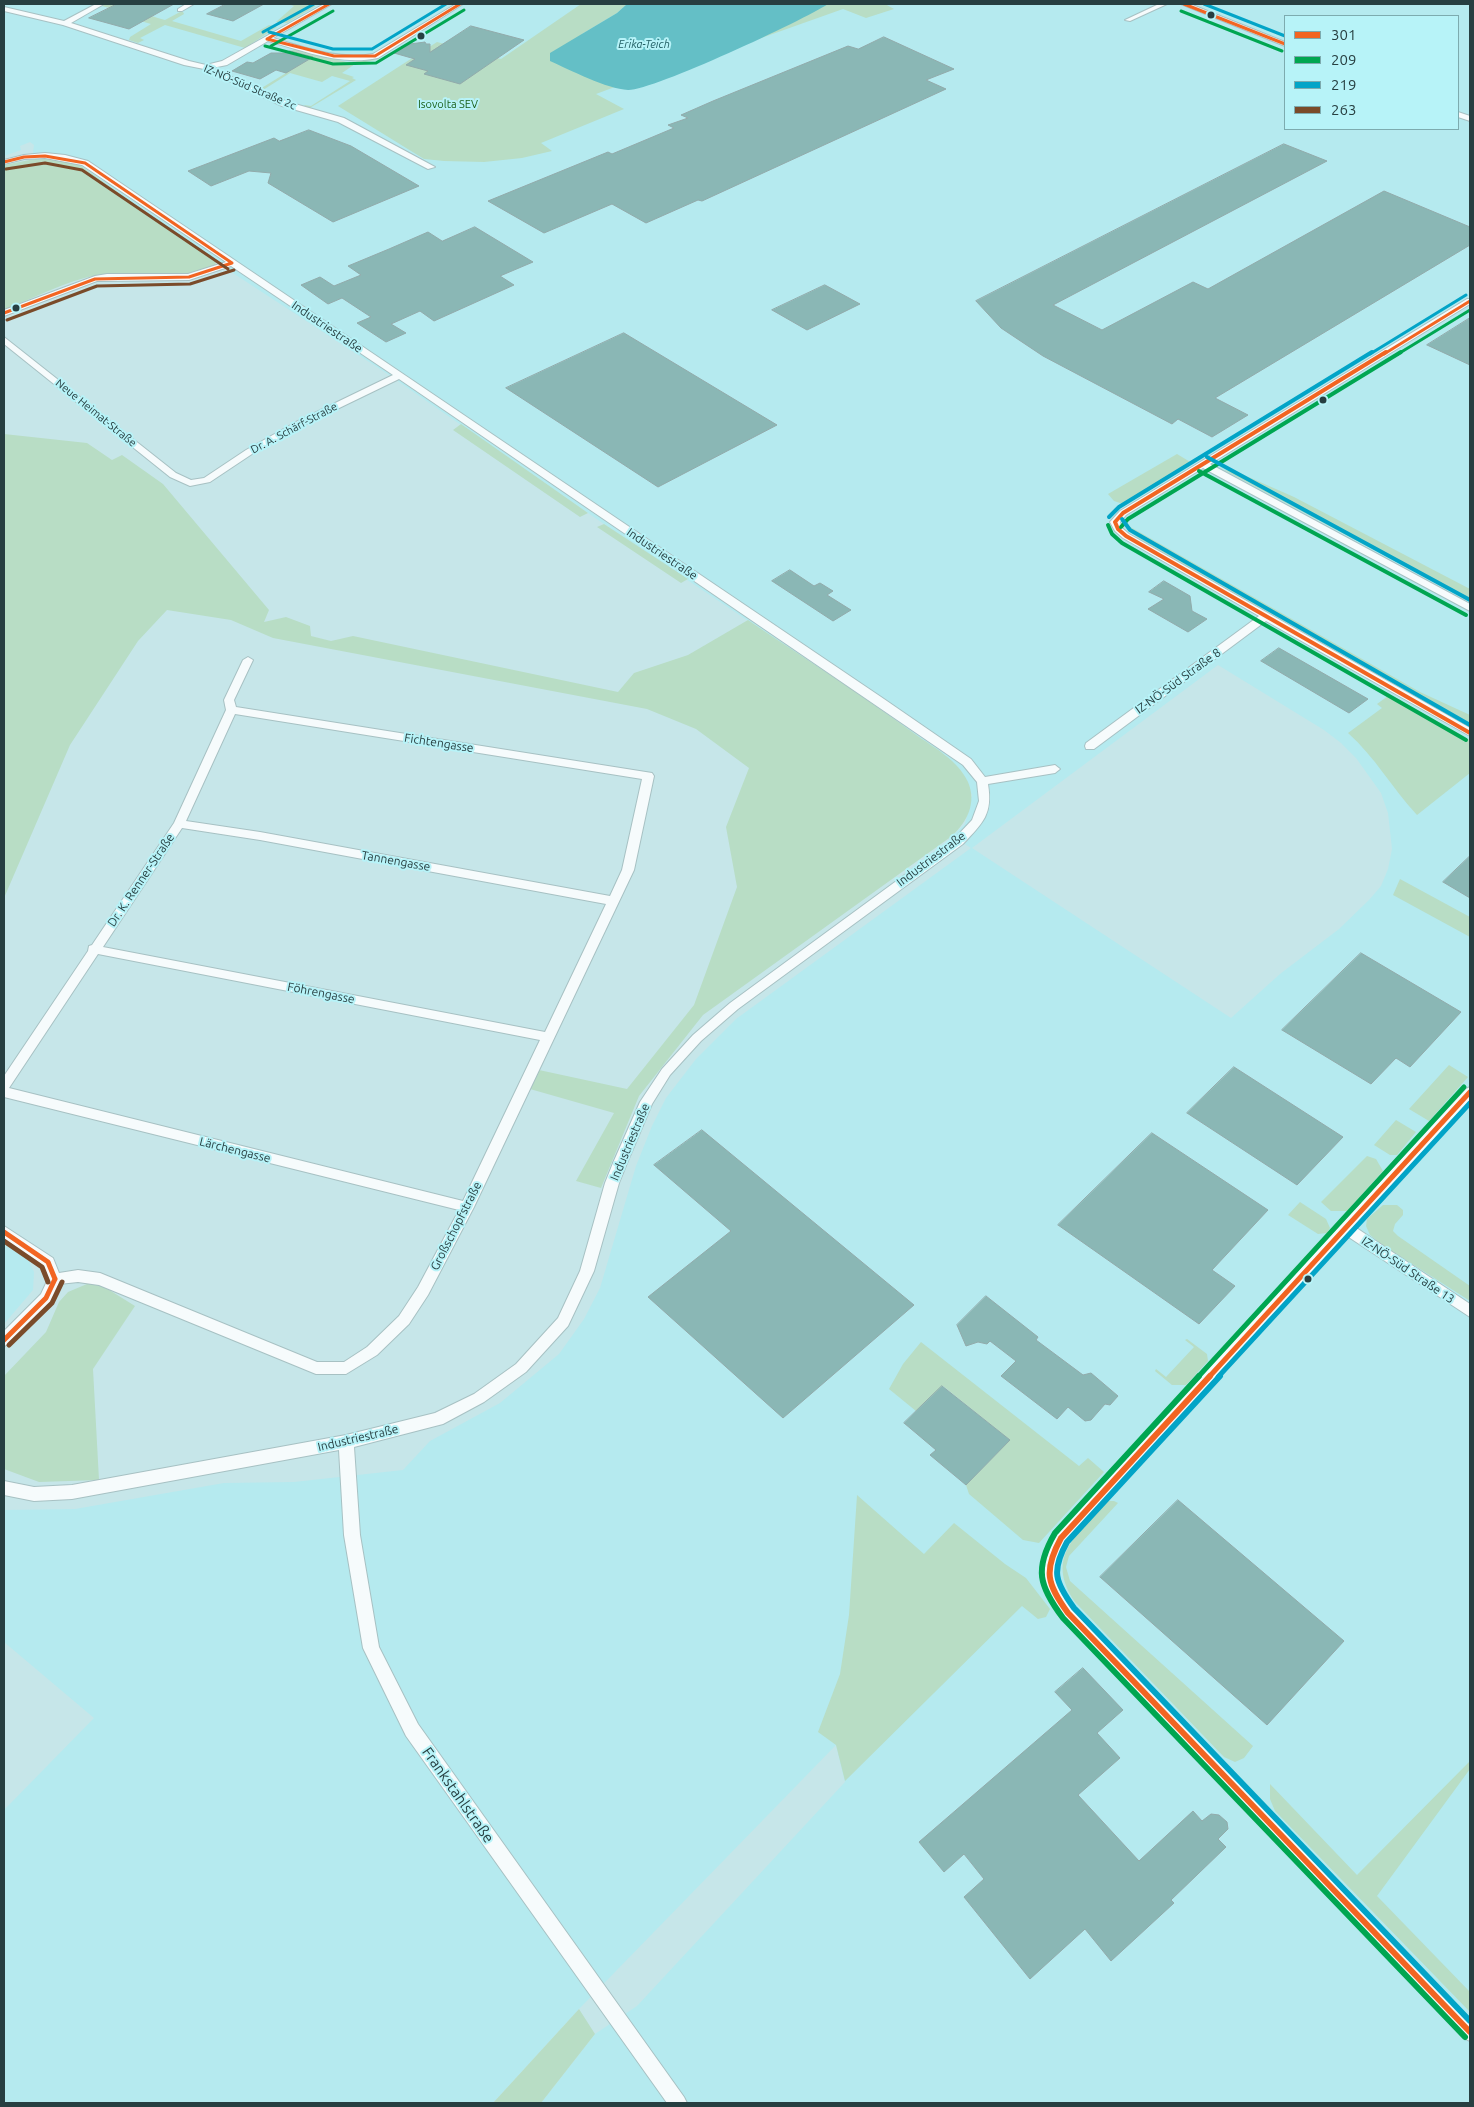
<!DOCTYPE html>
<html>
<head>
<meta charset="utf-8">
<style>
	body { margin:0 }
	#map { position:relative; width:1474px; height:2107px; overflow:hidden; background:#c6e6e9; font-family:Ubuntu,sans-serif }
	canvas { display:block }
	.frame { position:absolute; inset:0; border:5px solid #273f41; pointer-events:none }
	.legend { position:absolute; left:1284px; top:15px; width:175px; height:115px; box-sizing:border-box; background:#b7f3f8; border:1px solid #7dabaf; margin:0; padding:6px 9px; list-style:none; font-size:15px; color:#273f41 }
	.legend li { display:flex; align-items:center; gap:10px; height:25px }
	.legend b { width:25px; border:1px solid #7dabaf }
</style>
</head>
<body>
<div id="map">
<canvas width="1474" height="2107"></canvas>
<div class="frame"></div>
<ul class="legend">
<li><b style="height:6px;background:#f26522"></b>301</li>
<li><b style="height:6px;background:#00a651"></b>209</li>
<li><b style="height:6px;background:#02a4c7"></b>219</li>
<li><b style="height:6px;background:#7a4b2a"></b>263</li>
</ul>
</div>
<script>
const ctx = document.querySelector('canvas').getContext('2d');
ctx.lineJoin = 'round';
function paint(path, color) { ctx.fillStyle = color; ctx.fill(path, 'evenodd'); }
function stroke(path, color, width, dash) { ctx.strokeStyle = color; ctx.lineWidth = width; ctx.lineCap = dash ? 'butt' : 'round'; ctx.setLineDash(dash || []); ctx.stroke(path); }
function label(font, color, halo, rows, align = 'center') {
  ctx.font = font + ' Ubuntu,sans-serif'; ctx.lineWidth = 4; ctx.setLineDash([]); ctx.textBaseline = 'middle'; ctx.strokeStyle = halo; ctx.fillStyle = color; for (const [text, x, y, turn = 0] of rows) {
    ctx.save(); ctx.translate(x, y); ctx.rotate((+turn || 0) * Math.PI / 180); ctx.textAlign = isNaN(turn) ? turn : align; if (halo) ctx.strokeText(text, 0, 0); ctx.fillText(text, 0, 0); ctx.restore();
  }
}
const built = new Path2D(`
	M4 4H1470V2103H541L595 2034 637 2006 845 1782 836 1745 579 2009 493 2103H4V1810L94 1718 4 1642V1510L75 1509 224 1483 294 1482 403 1470 430 1441 500 1403 559 1354 584 1319 600 1288 636 1166 652 1126 666 1098 696 1059 736 1019 971 848 952 836 965 824 972 795 962 772 897 721 604 524 386 373 216 262 81 166 67 161 32 159 34 145 30 142 20 146 21 150 4 156ZM1285 16H1458V129H1285ZM1218 665 1324 730 1341 743 1356 758 1381 793 1388 813 1392 849 1388 869 1381 886 1369 900 1339 929 1280 974 1231 1018 972 848Z
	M4 1241 28 1259 34 1272 33 1290 4 1324Z`);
const green = new Path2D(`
	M106 4C121 4 147 15 165 20L180 12H183L184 14 172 21 241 41 269 25 277 27 245 48 165 25 140 38 144 40 138 43 129 40 130 37 151 24 130 18 134 15 102 6Z
	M288 4 316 6 287 23 276 22 294 6Z
	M581 4H627L617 13 582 34 674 65 596 94 624 109 541 143 552 151 522 158 484 162 444 161 424 159 338 106 437 42 501 59Z
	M828 4H885L894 9 866 18 843 9 750 42Z
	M296 49 347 62 381 59 355 64 342 73 354 77 352 78 356 80 308 109 304 105 311 106 350 81 332 76 322 82 290 73 263 90 267 92H263L256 88 260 89 312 57 290 51Z
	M40 158 67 161 81 166 216 262 215 265C181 286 135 268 97 275 66 281 34 298 4 310V165Z
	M461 424 588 513 580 517 453 430Z
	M4 434 87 443 112 460 122 455 163 484 269 610 264 622 286 617 310 626 311 636 331 641 353 636 618 692 634 673 688 655 748 620C804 658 861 694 915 734 933 747 958 760 968 782 977 803 967 822 952 836L703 1015 639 1096 601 1188 576 1181 614 1113 530 1089 539 1070 627 1089 694 1005 737 887 726 827 749 768 696 729 647 709 273 638 231 620 167 610 138 641 70 745 4 898Z
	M1177 454 1192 463 1123 504 1114 501 1108 494Z
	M1224 470 1235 471 1294 497 1470 589V601Z
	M604 524 688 579 681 583 597 527Z
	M1127 525 1420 692 1470 715V727L1138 538 1125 526Z
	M1388 696H1393L1470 740V773L1417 815C1392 788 1375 757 1348 733L1382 708 1377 704Z
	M1400 879 1470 917V937L1393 895Z
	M1449 1065 1468 1077 1429 1121 1409 1109Z
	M1396 1120 1416 1132 1397 1155H1390L1374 1145Z
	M1367 1156 1376 1159 1383 1171 1347 1211H1331L1321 1202Z
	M1300 1202 1326 1219 1330 1228 1327 1233 1318 1234 1288 1215Z
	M1383 1205H1397L1403 1210V1215L1395 1224 1393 1231 1398 1236 1470 1286V1301L1381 1244 1370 1235 1366 1226 1367 1219Z
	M98 1283 135 1306 93 1369 99 1480 39 1482 4 1469V1376L46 1332 59 1302 68 1292 87 1284Z
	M1187 1339 1207 1354 1208 1361 1186 1385H1172L1155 1371 1156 1369 1166 1377 1194 1347 1185 1340Z
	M921 1342 1079 1466 1088 1458 1104 1472 1039 1543 1023 1540 969 1494 966 1485 1010 1440 943 1386 916 1411 889 1389 903 1364Z
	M857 1495 924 1554 954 1523 1005 1564 1026 1578 1050 1609 1046 1617 1038 1619 1022 1606 845 1781 836 1745 818 1732 840 1674 849 1615Z
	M1107 1501H1114L1118 1503 1069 1556 1066 1567 1070 1581 1253 1746 1244 1758 1235 1762 1224 1757 1075 1602C1044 1556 1078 1535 1107 1501Z
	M1470 1761V1769L1377 1896 1470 1992V2012L1275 1811 1270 1799V1784L1357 1875Z
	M579 2009 595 2034 541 2103H493Z`);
const water = new Path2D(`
	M627 4H828C804 20 652 91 628 90 607 89 570 70 550 61V53L617 13Z`);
const building = new Path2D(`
	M117 4H174L129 29 89 18Z
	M226 4H264L233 21 207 14Z
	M471 26 524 40 460 84 424 74 428 71 406 65 415 59 394 53 410 44 425 42 426 44H430V52Z
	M884 37 954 69 926 80 946 89 702 201 698 200 646 223 612 204 544 233 488 201 608 152 612 154 674 128 668 125 688 118 681 115 713 101 848 46 858 49Z
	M290 51 313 57 286 73 276 70 260 79 232 71 247 62 253 63 271 53H285Z
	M309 130 351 146 419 186 333 222 268 183 271 173 249 171 211 186 188 171 274 138 279 141Z
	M1284 144 1327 161 1053 305 1102 330 1193 282 1208 289 1384 191 1470 227V245L1215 398 1248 415 1212 437 1178 419 1172 424 1043 356 1001 328 976 301Z
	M475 227 533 262 500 276 514 285 434 321 420 311 391 324 406 333 386 342 357 323 371 317 342 298 328 304 301 285 320 277 334 286 361 275 348 266 389 249 428 232 442 241Z
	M825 285 860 304 807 330 772 310Z
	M1470 318V365L1427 345Z
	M624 333 777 425 658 487 506 388Z
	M790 570 814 586 820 583 833 591 827 595 851 610 833 621 772 581Z
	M1164 581 1190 596 1192 611 1207 619 1188 632 1148 609 1164 599 1149 592Z
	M1279 648 1368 699 1349 713 1261 661Z
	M1470 856V898L1443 882Z
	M1361 953 1461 1012 1410 1067 1396 1058 1371 1084 1282 1030Z
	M1234 1067 1343 1137 1297 1185 1187 1113Z
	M702 1130 914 1305 783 1418 648 1297 731 1231 654 1165Z
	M1152 1133 1268 1210 1212 1270 1235 1286 1199 1324 1058 1225Z
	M986 1296 1038 1337 1036 1340 1083 1375 1091 1373 1118 1396 1110 1405 1105 1404 1091 1420 1085 1421 1068 1407 1057 1419 1001 1376 1016 1361 990 1341 987 1344 978 1342 966 1346 957 1325Z
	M942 1386 1010 1440 966 1485 930 1455 936 1450 904 1423Z
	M1178 1500 1344 1641 1267 1725 1100 1577Z
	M1083 1668 1123 1710 1097 1733 1120 1758 1078 1795 1139 1861 1193 1811 1202 1821 1211 1814 1219 1815 1227 1822 1228 1829 1218 1839 1226 1847 1171 1900 1174 1903 1111 1961 1085 1929 1030 1979 964 1897 984 1879 964 1854 944 1872 919 1842 1072 1710 1055 1692Z`);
const minor = new Path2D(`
	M96 4H104L71 23 189 61 206 65 222 61 324 4H332L273 38C306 48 338 60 373 54L456 4H463L378 58C340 66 304 51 268 41L227 65 212 68 288 102 344 118 435 167 428 169 338 122 282 106 204 69 184 65 63 25 4 11V7L64 21Z
	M186 4H194L182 11H178V9Z
	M1159 4H1167L1130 21 1125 20Z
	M1181 4H1190L1285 42V46Z
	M1458 112 1470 116V121L1458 117Z
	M45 153 65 155 88 161 884 699 971 759 985 777 1055 765 1060 769 1055 773 988 784C993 814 983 823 963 844L738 1009 701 1041 670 1075 652 1104 627 1163 619 1183 594 1271 568 1326 526 1372 484 1402 443 1424 354 1447 360 1535 379 1647 418 1724 684 2097 687 2103H667L406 1736 363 1648 344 1535 339 1450 72 1499 34 1501 4 1495V1481L34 1487 72 1485 346 1435 435 1413 474 1394 516 1364 558 1318 580 1271 605 1183 613 1163 640 1102 662 1069 693 1035 730 1003 955 838 972 820 979 801 977 782 963 765 399 379 302 426 252 454 210 482 190 486 170 477 4 344V337L176 473 191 480 204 478 246 450 296 422 393 375 231 266 189 280 97 281 4 316V310L95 276 107 274H188L226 262 82 165 45 158 24 159 4 164V160L24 155Z
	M1467 299H1470V304L1210 464 1470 604V611L1203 468 1126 515 1120 522 1122 528 1129 534 1470 728V736L1266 621 1094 749H1086L1085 746 1086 743 1259 616 1123 538 1115 531 1110 522 1120 511Z
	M248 657 253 660 234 700 236 707 652 773 654 776 634 870 474 1207 428 1295 409 1324 377 1355 346 1374H316L99 1285 78 1282 59 1284 51 1302 9 1344 4 1346V1331L41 1294 48 1279 43 1266 4 1239V1226L53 1258 59 1273 78 1270 100 1273 317 1362H344L367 1347 399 1316 418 1287 459 1210 4 1097V1076L88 951 89 946 92 945 174 823 226 710 224 700 243 660ZM235 714 642 779 622 870 610 896 260 832 186 821ZM182 828 260 840 606 904 545 1032 103 947ZM98 954 540 1040 463 1201 9 1088Z
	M1470 1087V1100L1355 1227 1470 1304V1317L1347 1236 1066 1543C1049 1572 1055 1582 1073 1608L1470 2019V2041L1464 2038 1063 1618C1037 1583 1033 1572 1056 1533L1466 1089Z`);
const bus1Far3 = new Path2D(`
	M1184 4 1285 44
	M267 39 334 56H375L460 4
	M267 39 329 4
	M4 162 24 157 45 156 85 163 232 263
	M4 313 95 279 189 277 232 263
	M1384 354 1470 301`);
const bus1Far2 = new Path2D(`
	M1115 522 1123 513 1386 352
	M1115 522 1118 529 1126 536 1470 733`);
const bus1Far1 = new Path2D(`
	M4 1232 48 1262 55 1279
	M4 1340 46 1298 55 1279
	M1209 1377 1470 1092`);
const bus1 = new Path2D(`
	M1210 1376 1061 1538C1043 1571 1047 1584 1068 1613L1470 2032`);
const bus2Far3 = new Path2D(`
	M1181 11 1282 51
	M265 46 333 64 376 63 464 10
	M271 46 333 11
	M1398 354 1470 310`);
const bus2Far2 = new Path2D(`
	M1199 471 1466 615
	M1108 525 1112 534 1122 543 1466 740
	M1121 527 1128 519 1401 352`);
const bus2Far1 = new Path2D(`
	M1198 1377 1464 1087`);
const bus2 = new Path2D(`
	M1199 1376 1055 1533C1034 1569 1039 1586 1063 1618L1465 2037`);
const bus3Far3 = new Path2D(`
	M1204 4 1285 36
	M263 32 314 4
	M269 32 333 49H372L446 4
	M1370 354 1466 295`);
const bus3Far2 = new Path2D(`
	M1207 457 1470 600
	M1109 517 1119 507 1372 352
	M1122 519 1130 530 1470 725`);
const bus3Far1 = new Path2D(`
	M1218 1377 1470 1103`);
const bus3 = new Path2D(`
	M1220 1376 1067 1542C1051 1571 1055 1582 1074 1608L1470 2021`);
const bus4Far1 = new Path2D(`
	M6 169 45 163 82 170 228 269
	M7 320 97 286 190 284 234 270`);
const bus4 = new Path2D(`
	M4 1241 42 1267 48 1282
	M9 1345 52 1303 62 1282`);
const markers = [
	[1211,15,4.5,"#273f41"],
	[421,36,4.5,"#273f41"],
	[16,308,4.5,"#273f41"],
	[1323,400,4.5,"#273f41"],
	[1308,1279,4.5,"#273f41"]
];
const farWaternames = [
	["Erika-Teich",644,44]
];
const farStreetnames = [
	["IZ-NÖ-Süd Straße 2c",250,87,23],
	["Neue Heimat-Straße",96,413,39],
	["Dr. A. Schärf-Straße",294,428,-28]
];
const farParknames = [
	["Isovolta SEV",448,104]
];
const streetNames = [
	["Industriestraße",327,327,34],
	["Industriestraße",662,554,34],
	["IZ-NÖ-Süd Straße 8",1178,681,-36],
	["Fichtengasse",439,743,9],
	["Industriestraße",931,859,-37],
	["Tannengasse",396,861,10],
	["Dr. K. Renner-Straße",141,880,-56],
	["Föhrengasse",321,993,11],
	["Industriestraße",630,1142,-67],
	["Lärchengasse",235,1150,14],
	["Großschopfstraße",456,1226,-63],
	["IZ-NÖ-Süd Straße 13",1408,1270,34],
	["Industriestraße",358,1438,-13]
];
const nearStreetnames = [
	["Frankstahlstraße",458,1795,55]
];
paint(built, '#b5eaef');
paint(green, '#b8ddc5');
paint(water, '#64bfc6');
paint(building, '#8ab7b5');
stroke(building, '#92abab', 1);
stroke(minor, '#a7c1c3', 2);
paint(minor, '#f6fbfc');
stroke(bus1Far3, '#f26522', 3);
stroke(bus1Far2, '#f26522', 4);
stroke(bus1Far1, '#f26522', 5);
stroke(bus1, '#f26522', 6);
stroke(bus2Far3, '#00a651', 3);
stroke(bus2Far2, '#00a651', 4);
stroke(bus2Far1, '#00a651', 5);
stroke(bus2, '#00a651', 6);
stroke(bus3Far3, '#02a4c7', 3);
stroke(bus3Far2, '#02a4c7', 4);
stroke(bus3Far1, '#02a4c7', 5);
stroke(bus3, '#02a4c7', 6);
stroke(bus4Far1, '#7a4b2a', 3);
stroke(bus4, '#7a4b2a', 5);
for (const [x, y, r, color] of markers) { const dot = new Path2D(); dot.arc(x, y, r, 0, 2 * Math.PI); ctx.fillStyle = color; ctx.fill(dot); stroke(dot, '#b7f3f8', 2); }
label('italic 11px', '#215f64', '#b7f3f8', farWaternames);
label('11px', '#273f41', '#b7f3f8', farStreetnames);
label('11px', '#195f17', '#b7f3f8', farParknames);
label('12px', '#273f41', '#b7f3f8', streetNames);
label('15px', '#273f41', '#b7f3f8', nearStreetnames);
</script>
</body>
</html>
